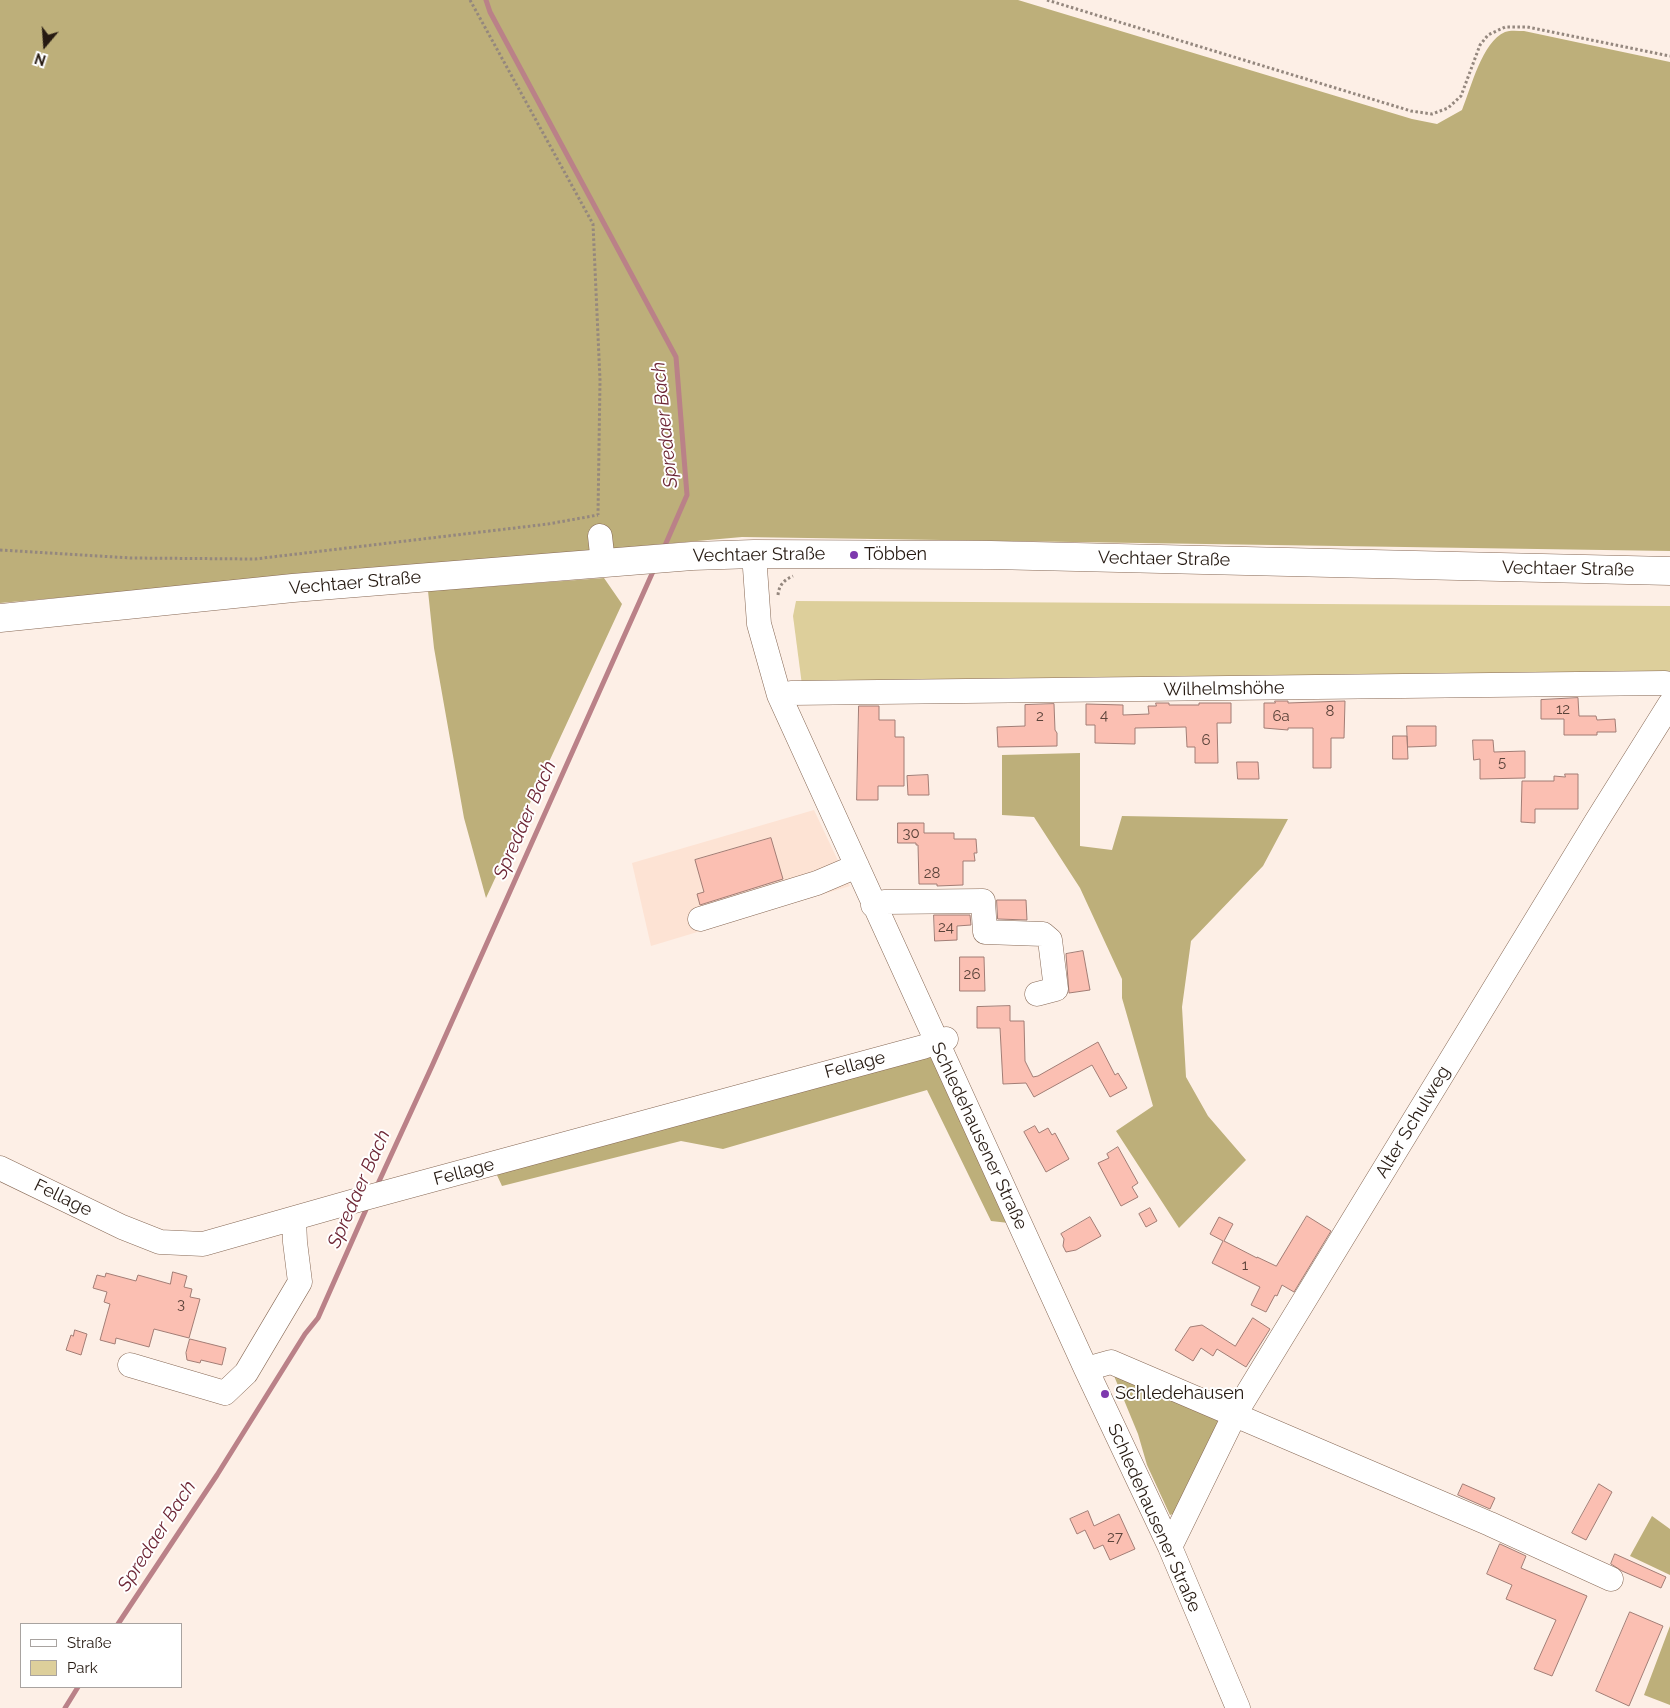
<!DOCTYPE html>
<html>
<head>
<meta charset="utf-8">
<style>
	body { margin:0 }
	#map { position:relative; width:1670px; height:1708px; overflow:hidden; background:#fdefe6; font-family:Raleway,sans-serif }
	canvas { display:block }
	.legend { position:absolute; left:20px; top:1623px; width:162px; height:65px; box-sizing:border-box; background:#fff; border:1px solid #a8a3a0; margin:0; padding:6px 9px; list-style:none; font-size:15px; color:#261a12 }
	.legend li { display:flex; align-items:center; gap:10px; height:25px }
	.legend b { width:25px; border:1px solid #a8a3a0 }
	.north { position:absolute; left:20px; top:20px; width:50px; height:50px; -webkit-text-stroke:4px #fff; paint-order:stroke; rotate:198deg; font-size:14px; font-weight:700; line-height:20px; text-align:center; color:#261a12 }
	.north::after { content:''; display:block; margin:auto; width:18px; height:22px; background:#261a12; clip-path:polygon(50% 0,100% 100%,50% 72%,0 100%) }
</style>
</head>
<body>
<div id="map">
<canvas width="1670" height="1708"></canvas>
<ul class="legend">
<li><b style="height:6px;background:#fff"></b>Straße</li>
<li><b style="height:14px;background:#ddcf9b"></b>Park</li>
</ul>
<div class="north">N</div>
</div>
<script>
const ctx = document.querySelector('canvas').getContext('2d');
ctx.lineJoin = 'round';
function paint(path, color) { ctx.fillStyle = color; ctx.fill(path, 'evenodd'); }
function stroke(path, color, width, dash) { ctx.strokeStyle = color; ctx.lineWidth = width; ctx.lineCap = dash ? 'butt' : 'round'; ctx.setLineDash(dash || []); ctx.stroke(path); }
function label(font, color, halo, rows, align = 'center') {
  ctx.font = font + ' Raleway,sans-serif'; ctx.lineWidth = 4; ctx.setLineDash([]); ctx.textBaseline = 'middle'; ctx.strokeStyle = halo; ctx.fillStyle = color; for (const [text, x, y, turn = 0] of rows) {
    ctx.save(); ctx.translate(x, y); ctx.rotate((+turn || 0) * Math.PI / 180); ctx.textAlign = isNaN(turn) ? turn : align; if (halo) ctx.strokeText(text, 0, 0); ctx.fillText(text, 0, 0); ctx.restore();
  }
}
const built = new Path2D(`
	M814 810 850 886 651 946 632 863Z`);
const green = new Path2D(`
	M796 601 1670 606V674L802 685 793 616Z`);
const forest = new Path2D(`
	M0 0H1018L1412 119 1437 124 1462 110C1471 88 1482 42 1505 32 1510 30 1518 31 1524 31L1670 62V551L742 537 0 603Z
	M604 578 622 604 486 898 464 818 434 648 428 591Z
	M1080 753V846L1112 850 1122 816 1288 819 1263 866 1191 941 1182 1007 1186 1077 1208 1116 1246 1160 1179 1228 1116 1131 1153 1106 1122 998V979L1080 888 1034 817 1002 815V755Z
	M929 1052 1009 1223 991 1221 927 1090 723 1149 681 1141 502 1186 496 1173Z
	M1112 1371 1229 1420 1179 1512 1170 1515 1147 1465 1138 1434Z
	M1652 1516 1670 1529V1575L1630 1556Z
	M1670 1626V1705L1644 1695Z`);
const stream = new Path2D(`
	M486 0 490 12 676 357 687 495 663 550
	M376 1188 432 1066 655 567
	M118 1624 217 1475 305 1334 318 1318 368 1205
	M65 1708 78 1687`);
const building = new Path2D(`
	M1578 698 1579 716H1596L1597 720 1615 719 1616 732H1597V735H1564V719H1541V700Z
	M1275 701H1288V703L1345 701 1344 738H1331V768H1313V728H1288V730L1264 728V703H1275Z
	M1156 703H1169V705H1199V703H1231V723H1217L1218 763H1195V747H1187L1186 727 1135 728V744L1095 743V725H1086V704L1123 705V715L1149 714 1148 706H1156Z
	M1054 704 1055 730 1057 733V746L998 747 997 727 1025 726V705Z
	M859 706H879V720H895V737H904V786H878V800H857Z
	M1407 726H1436V746L1408 747Z
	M1393 736H1407L1408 759H1393Z
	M1473 740H1493L1494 752 1525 751V778L1480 779V759L1474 760Z
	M1237 762H1258L1259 779H1238Z
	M1565 774H1578V809H1535V823L1521 822 1522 781H1554V776L1565 777Z
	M928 775 929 795H908L907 776Z
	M898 823H924V833H954V839H976L977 853H974L975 861H963V885L937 886V884H919L918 845H916V843H898Z
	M771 838 783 879 700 905 697 894 704 892 695 860Z
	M997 900H1026L1027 920 998 919Z
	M934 915H970L971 925 957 926V940L935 941Z
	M1083 951 1090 990 1069 993 1066 954Z
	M960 957H984L985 991H960Z
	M1010 1006V1021H1024L1025 1061 1033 1077 1038 1076 1098 1042 1115 1075 1118 1073 1127 1088 1110 1097 1092 1065 1034 1097 1026 1083 1003 1084 1000 1028H977V1007Z
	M1035 1126 1039 1133 1048 1128 1052 1135 1055 1133 1069 1159 1046 1172 1024 1132Z
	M1118 1147 1138 1183 1132 1187 1138 1197 1121 1206 1098 1163 1109 1158 1107 1154Z
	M1150 1208 1157 1221 1146 1227 1139 1214Z
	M1307 1216 1331 1231 1294 1292 1282 1285 1277 1296 1275 1295 1266 1312 1251 1305 1260 1287 1212 1263 1223 1241 1210 1234 1219 1217 1233 1224 1224 1241 1257 1258V1257L1276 1266Z
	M1090 1217 1101 1236 1076 1250 1066 1252 1063 1246 1064 1239 1061 1234Z
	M173 1272 187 1276 184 1287 192 1289 190 1297 200 1299 189 1338 154 1329 149 1347 116 1338 115 1344 100 1340 110 1304 104 1302 107 1292 93 1288 97 1275 105 1277 106 1273 136 1281 138 1275 170 1284Z
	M1253 1318 1270 1329 1246 1367 1217 1349 1213 1356 1201 1348 1193 1361 1175 1350 1190 1327 1202 1325 1235 1346Z
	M75 1330 87 1334 81 1355 66 1350 71 1335 73 1336Z
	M190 1339 226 1348 222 1365 201 1360 200 1363 187 1360 186 1353Z
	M1463 1484 1495 1498 1490 1509 1458 1495Z
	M1599 1484 1612 1492 1586 1540 1572 1533Z
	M1088 1511 1094 1526 1119 1514 1135 1549 1110 1560 1103 1545 1094 1549 1085 1530 1077 1534 1070 1519Z
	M1500 1544 1526 1556 1521 1568 1587 1596 1552 1676 1534 1669 1556 1620 1506 1599 1512 1585 1487 1574Z
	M1615 1554 1666 1577 1661 1588 1622 1571 1611 1564Z
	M1630 1612 1663 1626 1629 1706 1596 1691Z`);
const path = new Path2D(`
	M470 0 593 224 600 380 598 515
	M1047 0 1411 111 1432 114 1448 108 1461 96 1480 45 1488 35 1505 27H1527L1670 56
	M0 550 131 558 255 559 548 524 598 515
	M778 595C779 585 784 580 793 576`);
const minor = new Path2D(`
	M600 536 602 554
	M754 554 759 624 779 695 1086 1369 1170 1547 1238 1708
	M779 695 791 693 1665 683 1670 684
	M873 905 884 902 983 901 985 932 1043 934 1050 940 1056 989 1037 994
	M700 919 817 883 857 866
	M0 1168 122 1227 160 1242 203 1244 358 1200 923 1047 946 1039
	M130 1365 225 1393 246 1373 300 1282 295 1242 294 1219
	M1086 1369 1111 1362 1490 1524 1611 1579
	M1170 1547 1235 1414 1596 822 1670 704`);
const major = new Path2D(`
	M0 618 293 588 692 556 754 554 991 555 1670 571`);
const markers = [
	[854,555,5,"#7d39ad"],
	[1105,1394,5,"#7d39ad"]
];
const numberNames = [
	["12",1563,709],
	["8",1330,711],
	["4",1104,715],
	["2",1040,716],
	["6a",1281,716],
	["6",1206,740],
	["5",1502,762],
	["30",911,833],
	["28",932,873],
	["24",946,927],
	["26",972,974],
	["1",1245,1265],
	["3",181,1304],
	["27",1115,1537]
];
const streetNames = [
	["Vechtaer Straße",759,555,-1],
	["Vechtaer Straße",1164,559,1],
	["Vechtaer Straße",1568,569,1],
	["Vechtaer Straße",355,583,-5],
	["Wilhelmshöhe",1224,689,-1],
	["Fellage",855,1065,-15],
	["Alter Schulweg",1413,1122,-59],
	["Schledehausener Straße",979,1136,65],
	["Fellage",464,1172,-15],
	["Fellage",63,1198,26],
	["Schledehausener Straße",1154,1518,66]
];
const poiNames = [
	["Többen",864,555],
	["Schledehausen",1115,1394]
];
const waterNames = [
	["Spredaer Bach",665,425,-96],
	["Spredaer Bach",525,820,-66],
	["Spredaer Bach",359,1189,-66],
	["Spredaer Bach",157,1536,-57]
];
paint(built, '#fde3d4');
paint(green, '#ddcf9b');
paint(forest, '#bdaf7a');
stroke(stream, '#ba8188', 5);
paint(building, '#fbbfb2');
stroke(building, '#a27d75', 1);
stroke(minor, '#876956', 25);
stroke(major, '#876956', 29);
stroke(path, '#94877e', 3, [2.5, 2.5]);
stroke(minor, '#fff', 24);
stroke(major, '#fff', 28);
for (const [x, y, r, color] of markers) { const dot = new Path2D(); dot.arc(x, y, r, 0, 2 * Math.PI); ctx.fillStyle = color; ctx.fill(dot); stroke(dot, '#fff', 2); }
label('15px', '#5b433a', null, numberNames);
label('18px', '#261a12', '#fff', streetNames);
label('18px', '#261a12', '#fff', poiNames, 'left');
label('italic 19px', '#6d2635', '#fff', waterNames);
</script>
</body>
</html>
